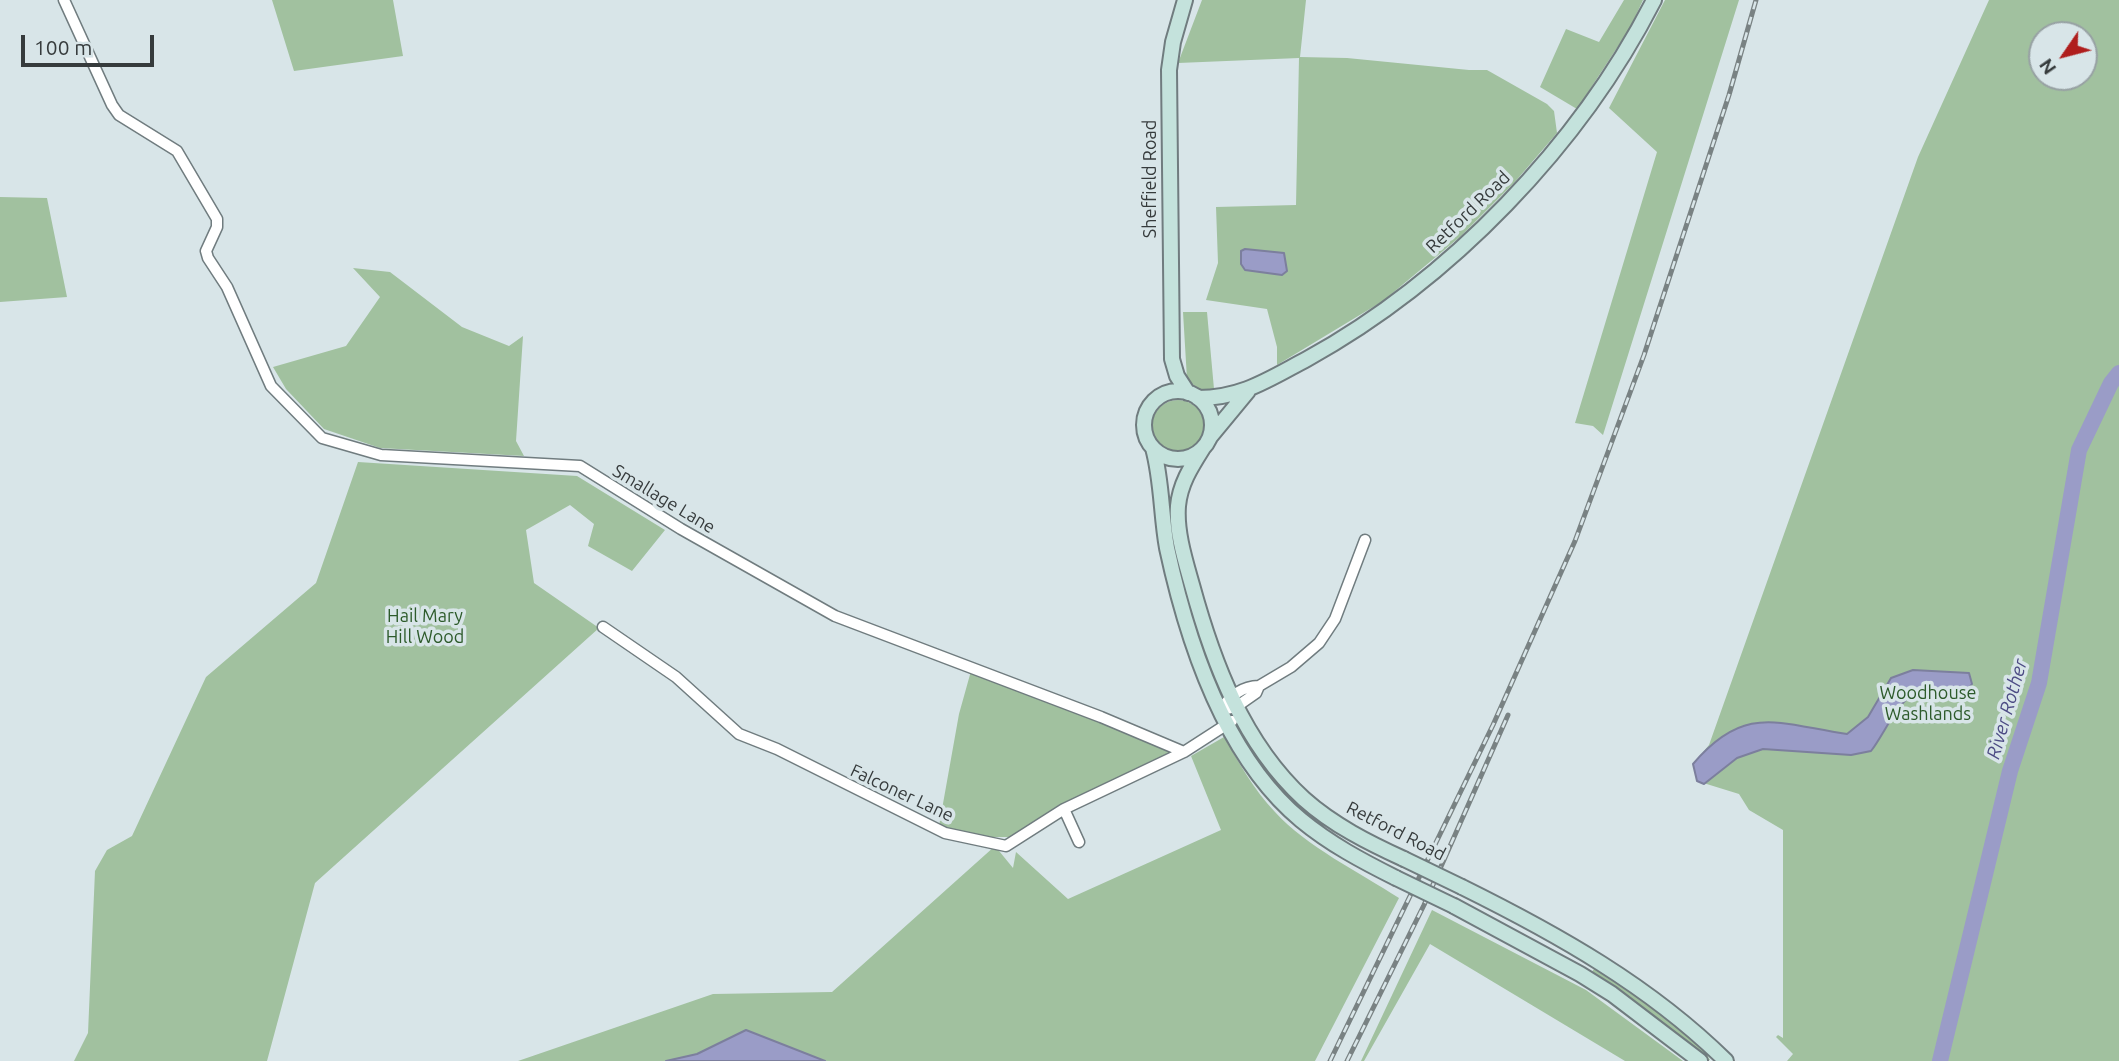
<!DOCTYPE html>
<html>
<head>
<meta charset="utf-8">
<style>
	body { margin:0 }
	#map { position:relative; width:2119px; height:1061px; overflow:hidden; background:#d8e5e8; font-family:Ubuntu,sans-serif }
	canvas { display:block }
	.north { position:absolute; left:2028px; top:21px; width:70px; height:70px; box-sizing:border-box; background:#d8e5e8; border:2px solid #97a1a3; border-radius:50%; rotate:235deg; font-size:19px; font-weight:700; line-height:28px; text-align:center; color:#363b3c }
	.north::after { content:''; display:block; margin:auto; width:24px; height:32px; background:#af1e1d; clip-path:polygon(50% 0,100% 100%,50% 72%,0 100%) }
	.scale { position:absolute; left:21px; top:35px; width:133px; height:32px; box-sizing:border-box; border:4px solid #363b3c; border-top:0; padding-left:9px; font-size:21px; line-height:24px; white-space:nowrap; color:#363b3c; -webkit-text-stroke:5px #d8e5e8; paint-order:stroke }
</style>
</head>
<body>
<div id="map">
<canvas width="2119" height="1061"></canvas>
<div class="north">N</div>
<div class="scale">100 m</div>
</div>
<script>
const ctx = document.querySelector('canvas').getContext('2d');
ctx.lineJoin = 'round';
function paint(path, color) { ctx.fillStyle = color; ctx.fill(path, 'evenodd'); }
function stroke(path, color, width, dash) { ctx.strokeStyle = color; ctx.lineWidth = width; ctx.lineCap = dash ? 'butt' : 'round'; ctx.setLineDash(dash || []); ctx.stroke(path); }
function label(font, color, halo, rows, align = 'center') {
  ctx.font = font + ' Ubuntu,sans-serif'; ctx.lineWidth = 7; ctx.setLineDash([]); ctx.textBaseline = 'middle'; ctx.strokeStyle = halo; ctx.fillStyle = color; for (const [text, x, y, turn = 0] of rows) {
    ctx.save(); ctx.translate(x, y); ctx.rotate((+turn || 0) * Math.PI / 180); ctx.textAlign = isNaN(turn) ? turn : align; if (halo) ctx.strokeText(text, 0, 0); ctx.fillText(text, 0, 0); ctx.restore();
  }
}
const green = new Path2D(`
	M272 0H393L403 56 294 71Z
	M1202 0H1306L1300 57 1347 58 1469 70H1487L1547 104 1554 111 1557 133 1514 183 1461 236 1383 301 1277 365V347L1267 309 1206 300 1218 263 1216 207 1296 205 1299 58 1178 63Z
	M1624 0H1643L1630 28 1577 109 1540 87 1566 29 1599 42Z
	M1665 0H1739L1603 435 1593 426 1575 423 1657 152 1609 108Z
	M1989 0H2119V1061H1787L1793 1054 1776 1037 1778 1035 1783 1038V830L1749 810 1739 794 1697 781 1693 764 1709 745 1918 157ZM2042 35H2084V77H2042Z
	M0 197 47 198 67 297 0 302Z
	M353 268 390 272 462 327 509 346 523 336 516 441 524 456 380 448 324 429 286 389 273 367 346 346 380 297Z
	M1183 312H1207L1214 389 1199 390 1187 379Z
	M1152 426a26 26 0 1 1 52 0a26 26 0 1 1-52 0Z
	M358 462 577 476 665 530 632 571 588 546 594 524 570 505 526 530 534 583 599 628 315 883 267 1061H74L88 1033 95 871 107 850 132 836 206 677 316 583Z
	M971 671 1168 749V753L1061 805 1011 837H988L957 832 939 826 959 714Z
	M1224 737C1239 763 1254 790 1275 812 1307 847 1359 872 1399 898L1315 1061H825L746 1030 697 1054 666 1061H518L713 994 832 992 995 846 1013 868 1016 852 1068 899 1221 830 1191 756Z
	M1432 910 1586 990 1683 1061H1625L1430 944 1364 1061H1361Z
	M1594 969H1599C1621 984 1703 1040 1710 1060L1705 1061 1591 973Z`);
const water = new Path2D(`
	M1245 249 1284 253 1287 271 1282 275 1245 270 1241 264V251Z
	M1913 670 1969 673 1972 684C1948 715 1925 682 1906 700 1894 710 1882 737 1871 751L1851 755 1763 749 1737 758 1704 784 1697 781 1693 764C1745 703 1778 724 1847 734L1868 717 1891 678Z
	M746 1030 825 1061H666L697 1054Z`);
const river = new Path2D(`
	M1940 1061 2010 771 2039 683 2079 450 2111 383 2119 373`);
const street = new Path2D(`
	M64 0 112 105 119 115 177 151 217 219V227L206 251 208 258 227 287 271 386 322 438 381 455 580 466 681 529 835 616 1101 717 1184 752
	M603 627 676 677 739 734 777 749 945 833 1006 846 1064 809 1184 752 1232 721
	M1221 710 1236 707 1256 693 1259 686 1291 667 1319 643 1335 619 1365 540
	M1221 710C1229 696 1243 686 1259 686
	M1064 809 1079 842`);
const secondary = new Path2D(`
	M1185 0 1173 42 1169 70 1172 359 1177 376 1188 393
	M1144 425a34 34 0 1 1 68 0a34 34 0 1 1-68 0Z
	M1198 398C1242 398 1269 379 1307 359 1450 280 1580 145 1654 0
	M1210 437 1248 391
	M1153 448C1162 480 1161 515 1167 548 1187 641 1225 757 1301 820 1330 844 1362 861 1396 878
	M1203 448C1191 467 1180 484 1178 506 1176 532 1185 560 1192 585 1213 662 1243 743 1304 799 1333 825 1369 843 1404 859
	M1462 887C1557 934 1650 986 1726 1061
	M1454 906 1580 974 1612 994 1700 1061`);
const rail = new Path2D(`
	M1330 1061 1493 725 1575 541 1644 355 1729 95 1756 0
	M1347 1061 1424 905 1508 715`);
const secondaryBridge = new Path2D(`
	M1404 859 1462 887
	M1396 878 1454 906`);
const streetNames = [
	["Sheffield Road",1150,179,-90],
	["Retford Road",1468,212,-44],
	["Smallage Lane",664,499,31],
	["Falconer Lane",902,793,25],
	["Retford Road",1396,831,27]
];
const parkNames = [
	["Hail Mary",425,616],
	["Hill Wood",425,637],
	["Woodhouse",1928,693],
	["Washlands",1928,714]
];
const waterNames = [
	["River Rother",2007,709,-74]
];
paint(green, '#a1c19f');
paint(water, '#9a9cc7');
stroke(water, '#7c7f9d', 2);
stroke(river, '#9a9cc7', 16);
stroke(street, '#707c7f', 13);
stroke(secondary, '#707c7f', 18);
stroke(street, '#fff', 10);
stroke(secondary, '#c4e2dc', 14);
stroke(rail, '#798283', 5);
stroke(rail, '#d8e5e8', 2.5, [8]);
stroke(secondaryBridge, '#707c7f', 18, []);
stroke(secondaryBridge, '#c4e2dc', 14);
label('18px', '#363b3c', '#d8e5e8', streetNames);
label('18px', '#2d5b2b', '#d8e5e8', parkNames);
label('italic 19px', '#4c4b84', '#d8e5e8', waterNames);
</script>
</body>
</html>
